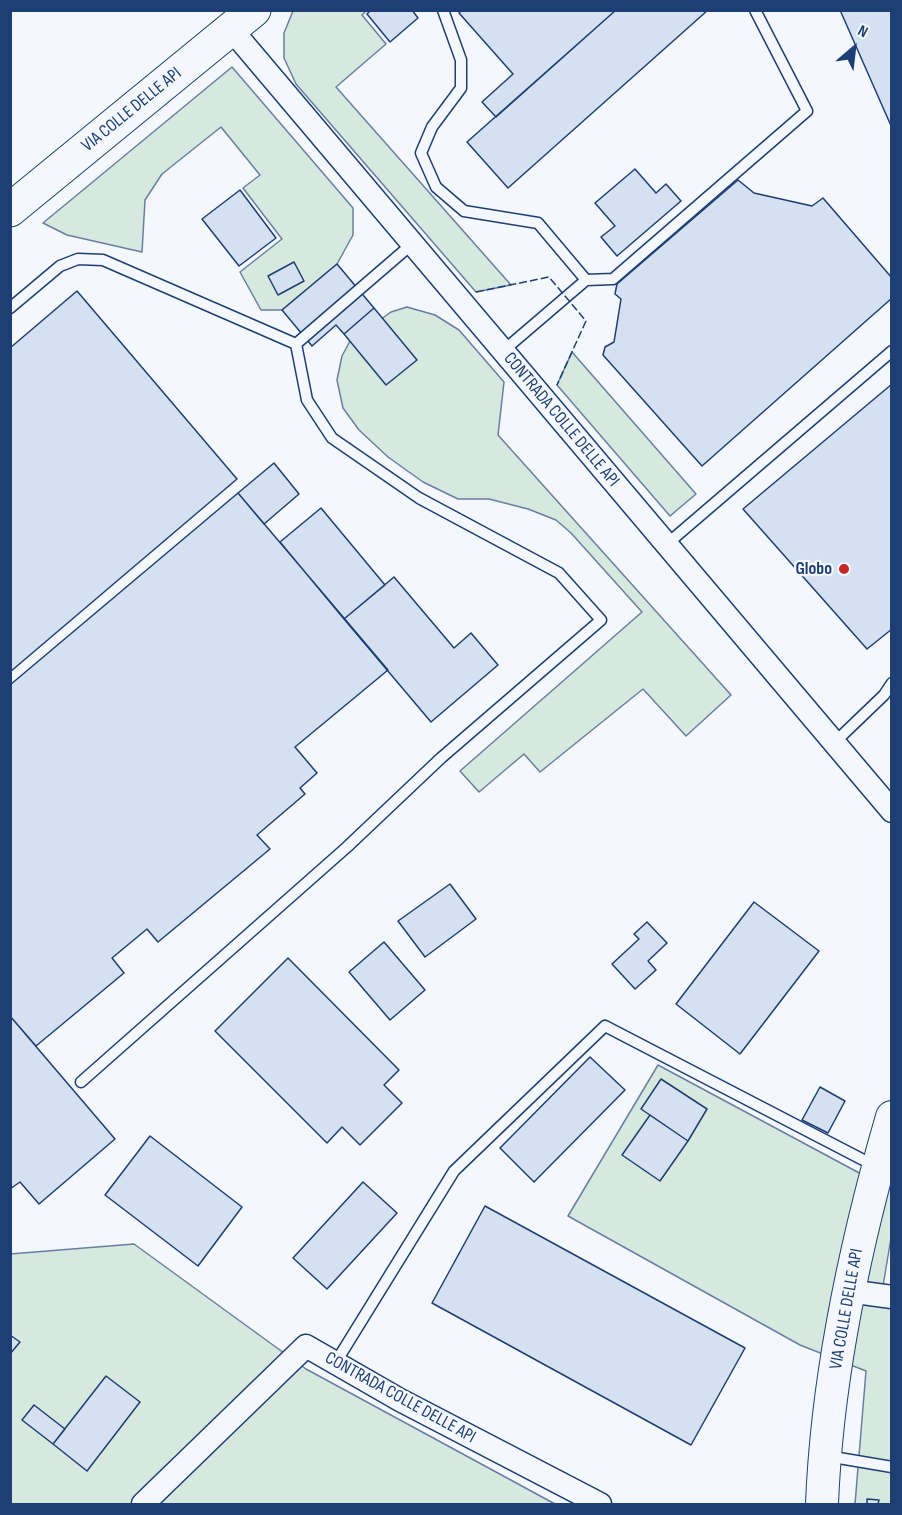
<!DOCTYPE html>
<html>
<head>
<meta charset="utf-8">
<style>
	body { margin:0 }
	#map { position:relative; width:902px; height:1515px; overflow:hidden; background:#f4f7fb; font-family:"Sofia Sans Condensed",sans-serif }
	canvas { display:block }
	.frame { position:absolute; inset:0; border:12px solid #1d3f73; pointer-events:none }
	.north { position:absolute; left:824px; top:18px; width:60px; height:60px; -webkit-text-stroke:4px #f4f7fb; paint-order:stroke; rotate:28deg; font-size:16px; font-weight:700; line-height:24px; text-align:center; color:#1d3f73 }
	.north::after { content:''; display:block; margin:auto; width:21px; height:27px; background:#1d3f73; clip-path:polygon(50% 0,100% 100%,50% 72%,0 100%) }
</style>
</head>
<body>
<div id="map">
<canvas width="902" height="1515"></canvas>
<div class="frame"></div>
<div class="north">N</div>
</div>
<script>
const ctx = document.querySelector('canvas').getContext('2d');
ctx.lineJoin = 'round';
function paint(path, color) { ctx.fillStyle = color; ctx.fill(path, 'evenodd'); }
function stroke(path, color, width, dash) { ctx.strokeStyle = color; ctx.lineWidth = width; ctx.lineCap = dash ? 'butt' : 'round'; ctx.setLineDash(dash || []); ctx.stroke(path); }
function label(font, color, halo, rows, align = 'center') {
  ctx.font = font + ' "Sofia Sans Condensed",sans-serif'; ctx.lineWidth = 4.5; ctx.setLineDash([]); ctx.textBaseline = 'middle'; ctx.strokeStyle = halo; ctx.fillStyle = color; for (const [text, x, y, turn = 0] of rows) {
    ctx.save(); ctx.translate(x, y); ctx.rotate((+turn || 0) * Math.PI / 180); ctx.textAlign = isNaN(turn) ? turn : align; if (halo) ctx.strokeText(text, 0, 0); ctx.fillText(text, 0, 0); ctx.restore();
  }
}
const green = new Path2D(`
	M293 11H366L362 15 386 44 336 87 511 285 476 292 296 84 284 58V33Z
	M232 67 353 208V235L337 264 282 310H261L240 272 282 239 243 188 260 175 221 127 162 174 145 200 142 252 67 235 43 223Z
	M407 307 435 315 459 330 504 382 498 435 731 695 686 736 643 689 540 772 524 754 479 792 460 771 642 612 571 533 556 520 528 509 489 499H458L423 482 388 457 359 430 343 408 337 380 342 356 350 341 391 312Z
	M572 352 696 494 670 516 557 385Z
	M658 1065 891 1190V1238L880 1304 891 1306V1504H855L866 1371 800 1345 568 1216Z
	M134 1244 306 1369 555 1504H11L10 1254Z`);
const building = new Path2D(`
	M371 10H412L418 18 390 42 367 14Z
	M462 10H616L496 117 482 102 513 74 459 13Z
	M616 10H708L508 188 467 142Z
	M840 10H892V128Z
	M635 169 656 193 666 184 681 201 617 256 601 237 615 226 595 203Z
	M738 180 754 193 812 206 823 198 892 278V298L702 466 603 355 605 347 614 342 621 299 615 294 617 284Z
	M240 190 276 238 239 266 202 219Z
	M294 262 304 281 278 295 268 276Z
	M337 264 374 308 344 334 336 325 312 346 282 310Z
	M77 291 237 479 10 672V348Z
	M374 308 417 360 386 385 344 334Z
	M892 384V629L867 649 743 509Z
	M274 463 299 494 264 524 238 493Z
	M238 493 388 670 295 747 317 773 300 788 305 794 257 835 270 849 158 942 147 929 112 958 124 973 36 1046 10 1016V685Z
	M321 508 385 585 344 619 280 542Z
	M394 577 454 648 471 633 498 665 431 722 344 619Z
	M450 884 476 919 425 957 398 921Z
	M754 902 819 951 740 1054 676 1004Z
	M647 922 667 943 648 961 656 970 635 989 612 964 639 939 634 934Z
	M384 942 425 990 390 1020 349 972Z
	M288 958 399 1070 384 1085 402 1103 360 1145 342 1127 327 1143 215 1031Z
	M10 1016 115 1139 39 1204 20 1182 10 1189Z
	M590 1057 625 1090 534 1182 500 1148Z
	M661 1079 707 1109 688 1141 641 1109Z
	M820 1087 845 1101 828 1133 802 1120Z
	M650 1115 688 1141 660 1181 622 1155Z
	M150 1136 242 1207 198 1266 105 1195Z
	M363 1182 397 1213 327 1289 293 1258Z
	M485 1206 745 1348 691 1445 432 1303Z
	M10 1335 20 1342 10 1354Z
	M106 1376 140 1402 87 1471 53 1444Z
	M34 1405 65 1429 53 1444 22 1420Z
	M867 1499 879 1500 878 1504H867Z`);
const service = new Path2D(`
	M443 10 461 60V88L432 127 421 153 436 187 464 211 538 223 586 280
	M10 308 60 266 78 259 103 260 296 344 412 244
	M503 351 586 280 613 279 807 111 755 10
	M667 544 892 351
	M834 743 884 695 892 683
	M81 1082 347 847 441 758 601 620 559 573 419 498 332 438 307 400 296 344
	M336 1362 454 1171 605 1026 875 1166
	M827 1456 892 1467`);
const minor = new Path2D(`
	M231 29 892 811
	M848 1291 892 1297
	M143 1504 306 1346 400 1400 600 1504`);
const secondary = new Path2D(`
	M822 1504C827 1375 856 1241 892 1117`);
const primary = new Path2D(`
	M10 210 254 10`);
const fence = new Path2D(`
	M476 292 549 277 586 321 557 385`);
const markers = [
	[844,569,6,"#c62828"]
];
const streetNames = [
	["VIA COLLE DELLE API",132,110,-39],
	["CONTRADA COLLE DELLE API",561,420,50],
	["VIA COLLE DELLE API",847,1309,-80],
	["CONTRADA COLLE DELLE API",400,1398,29]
];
const poiNames = [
	["Globo",832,569]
];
paint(green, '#d7e8df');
stroke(green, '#687fa3', 1.5);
paint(building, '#d5e0f0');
stroke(building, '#1d3f73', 1.5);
stroke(service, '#1d3f73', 13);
stroke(minor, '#1d3f73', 25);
stroke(secondary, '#1d3f73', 34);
stroke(primary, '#1d3f73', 35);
stroke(service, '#f4f7fb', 10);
stroke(minor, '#f4f7fb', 22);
stroke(secondary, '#f4f7fb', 32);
stroke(primary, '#f4f7fb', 33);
stroke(fence, '#1d3f73', 1.5, [8, 3]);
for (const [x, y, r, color] of markers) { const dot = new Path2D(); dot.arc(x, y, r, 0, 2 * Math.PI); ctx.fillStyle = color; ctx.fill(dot); stroke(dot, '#f4f7fb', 2); }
label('18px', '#1d3f73', '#f4f7fb', streetNames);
label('bold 18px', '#1d3f73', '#f4f7fb', poiNames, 'right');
</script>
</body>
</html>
